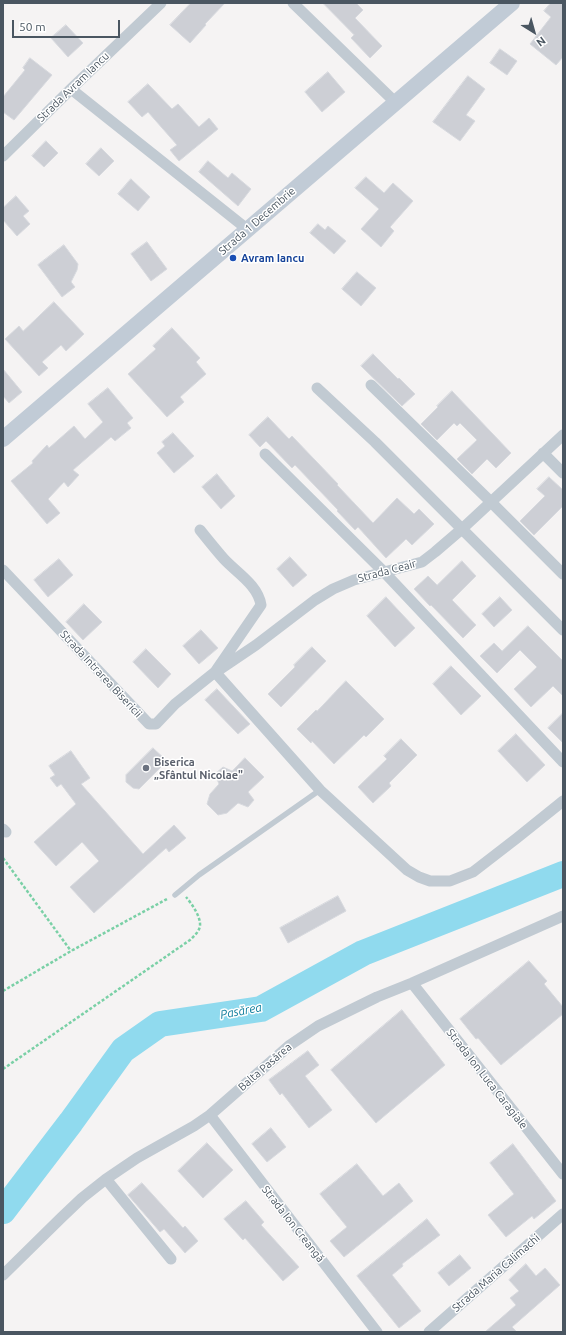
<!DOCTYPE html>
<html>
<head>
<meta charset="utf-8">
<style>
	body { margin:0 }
	#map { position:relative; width:566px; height:1335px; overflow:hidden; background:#f5f3f3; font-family:Ubuntu,sans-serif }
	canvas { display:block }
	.frame { position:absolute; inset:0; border:4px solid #4a5661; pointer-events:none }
	.north { position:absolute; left:514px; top:12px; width:40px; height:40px; -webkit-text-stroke:3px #fff; paint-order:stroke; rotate:143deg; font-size:11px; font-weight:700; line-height:16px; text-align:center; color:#4a5661 }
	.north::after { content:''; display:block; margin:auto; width:14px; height:18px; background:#4a5661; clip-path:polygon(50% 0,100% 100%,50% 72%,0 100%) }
	.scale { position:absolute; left:12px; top:20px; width:108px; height:18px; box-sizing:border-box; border:2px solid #4a5661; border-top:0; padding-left:5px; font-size:12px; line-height:14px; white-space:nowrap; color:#4a5661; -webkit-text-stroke:3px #fff; paint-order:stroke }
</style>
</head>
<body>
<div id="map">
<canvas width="566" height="1335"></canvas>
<div class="frame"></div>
<div class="north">N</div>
<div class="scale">50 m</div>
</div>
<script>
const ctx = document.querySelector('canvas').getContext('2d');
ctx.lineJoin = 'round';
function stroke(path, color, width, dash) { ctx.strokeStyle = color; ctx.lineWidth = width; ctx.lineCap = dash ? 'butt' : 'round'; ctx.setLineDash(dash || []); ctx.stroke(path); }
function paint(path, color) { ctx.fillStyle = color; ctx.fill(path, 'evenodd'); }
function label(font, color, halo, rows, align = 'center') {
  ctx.font = font + ' Ubuntu,sans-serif'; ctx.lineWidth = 3; ctx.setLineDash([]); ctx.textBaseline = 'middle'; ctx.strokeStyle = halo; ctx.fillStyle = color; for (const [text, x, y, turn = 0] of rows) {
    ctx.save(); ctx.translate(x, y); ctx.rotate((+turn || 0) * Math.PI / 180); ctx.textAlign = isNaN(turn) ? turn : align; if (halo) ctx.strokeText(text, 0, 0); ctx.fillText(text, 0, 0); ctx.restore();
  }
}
const river = new Path2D(`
	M3 1211 71 1122 123 1050 160 1024 261 1009 363 953 563 874`);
const building = new Path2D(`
	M191 3H225L205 24 206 25 190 43 170 25Z
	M323 3H356L363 10 355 18 382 46 370 58 351 38 354 35Z
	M551 3H563V57L556 65 530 44 551 17 544 11Z
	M66 25 83 43 68 57 51 38Z
	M500 49 517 61 507 75 490 63Z
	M30 58 52 75 14 120 3 112V97L25 70 23 68Z
	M328 72 345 92 322 112 305 92Z
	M468 76 485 89 466 115 475 121 460 141 433 122Z
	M148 84 172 109 178 104 199 127 209 118 218 129 179 161 170 150 177 145 148 112 142 117 128 102Z
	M46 141 58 153 44 167 32 156Z
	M101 148 114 161 99 176 86 164Z
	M208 161 228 178 232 173 251 189 238 206 199 172Z
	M366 177 384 193 393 183 413 201 390 227 394 231 381 247 361 229 379 209 355 188Z
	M131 179 150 197 138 211 118 194Z
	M16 196 29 211 23 216 30 224 17 236 3 220V208Z
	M318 224 325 230 328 226 346 241 334 254 310 233Z
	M147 242 167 269 151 281 131 254Z
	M64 245 78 264 77 270 71 282 75 287 62 297 38 265Z
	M357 272 376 288 361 306 342 289Z
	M54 302 84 334 66 351 61 345 42 362 48 368 39 376 5 339 19 326 23 331Z
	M172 328 200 358 196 362 206 374 180 397 184 402 167 417 128 374 156 349 153 346Z
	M373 354 398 379 399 378 415 394 402 406 361 366Z
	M3 369 22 392 9 403 3 396Z
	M108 388 133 418 127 423 131 428 115 441 111 437 73 470 79 475 68 487 64 482 48 499 60 513 47 524 11 481 33 463 32 461 47 445 49 448 74 426 85 439 103 422 88 404Z
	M452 391 511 453 496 468 487 459 472 474 457 459 477 440 460 423 457 426 454 423 437 440 421 424 438 407 437 406Z
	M268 417 289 439 292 436 338 484 337 485 373 523 397 498 414 514 419 509 434 524 412 545 406 539 386 558 358 527 355 530 337 511 338 510 295 465 292 468 266 441 260 447 249 435Z
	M173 433 194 456 174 473 157 453 165 446 162 442Z
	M217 474 235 496 221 509 202 487Z
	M549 477 563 490V506L534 535 520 521 545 496 537 489Z
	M290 557 307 575 293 587 277 569Z
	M59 559 73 575 48 597 34 580Z
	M462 561 476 576 452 600 476 625 463 638 431 605 430 606 414 589 428 576 437 585Z
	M386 597 415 628 395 647 367 616Z
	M500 597 512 610 494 627 482 614Z
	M84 604 102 622 83 640 66 622Z
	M528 626 563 661V696L553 686 531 707 514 689 537 667 520 650 497 673 480 656 494 643 502 651Z
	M201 630 218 648 199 664 183 646Z
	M312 647 326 661 281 707 268 694 295 667 294 665Z
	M146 649 171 674 158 688 133 662Z
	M451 666 481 696 461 715 433 684Z
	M346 681 384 719 366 737 364 735 334 764 312 741 311 743 297 729 316 710 317 711Z
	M217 689 250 724 238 734 205 700Z
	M563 713V743L548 728Z
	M516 734 545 765 527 782 498 751Z
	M401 739 417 755 389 783 391 786 373 803 358 787 387 759 384 756Z
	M153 748 167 761 139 789 133 788 126 782V775Z
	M71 751 90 778 81 784 143 854 174 825 186 838 169 852 166 848 94 913 70 887 99 861 82 842 56 866 34 842 76 804 61 784 57 787 50 778 55 775 49 766Z
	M245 758 264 777 248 792 254 800 248 807 238 803 227 813 218 815 207 804 210 794 219 784 215 774 223 767 232 771Z
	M338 896 346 911 288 943 280 928Z
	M529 961 547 981 544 984 563 1007V1014L501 1065 478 1038 476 1039 460 1019Z
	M402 1010 445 1065 376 1123 331 1070Z
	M308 1051 319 1065 305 1076 332 1110 309 1128 282 1093 280 1095 269 1080Z
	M271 1128 286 1147 267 1162 252 1144Z
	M207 1143 233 1170 203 1198 178 1171Z
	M513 1144 556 1201 534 1219 532 1216 506 1237 488 1215 514 1194 490 1163Z
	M357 1164 383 1196 399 1183 413 1201 344 1257 330 1241 347 1227 320 1194Z
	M142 1183 183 1228 185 1226 198 1241 185 1253 164 1229 160 1232 128 1195Z
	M246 1201 264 1222 261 1225 299 1267 283 1281 245 1238 243 1240 224 1219Z
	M427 1219 440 1235 402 1264 403 1266 392 1275 421 1311 399 1328 357 1276Z
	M460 1255 471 1268 449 1286 438 1273Z
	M526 1264 536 1276 545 1268 560 1285 512 1327 517 1332H485L516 1305 510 1298 519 1291 509 1280Z`);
const path = new Path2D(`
	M3 858 71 951
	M3 991 71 951 167 899
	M3 1069 190 940C194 936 199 932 200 926 201 917 192 904 186 897`);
const service = new Path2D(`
	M175 895 199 875 320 790`);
const minor = new Path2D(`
	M293 3 395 102
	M71 89 247 229
	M3 156 71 89 161 3
	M371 385 491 502 563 574
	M317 388 375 442 563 630
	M543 453 563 473
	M265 454 384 572 563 762
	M3 570 149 724H156L175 704 215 672 261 605C258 585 237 573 224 559 216 550 208 540 200 530
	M219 670 256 645 315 600 333 589 354 580 422 562 435 552 463 528 563 435
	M215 672 320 790 407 870 419 877 430 881H450L473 872 517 838 563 801
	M3 829 6 832
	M412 983 563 1174
	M210 1115 377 1332
	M106 1179 171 1259
	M3 1275 61 1218 82 1198 106 1179 137 1158 194 1126 210 1115 290 1045 318 1026 377 997 412 983 563 916
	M429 1332 563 1214`);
const secondary = new Path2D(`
	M3 439 512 3`);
const markers = [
	[233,258,4,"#1a4fb4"],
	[146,768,4,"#6b7280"]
];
const streetNames = [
	["Strada Avram Iancu",73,87,-44],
	["Strada 1 Decembrie",257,221,-41],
	["Strada Ceair",387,571,-15],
	["Strada Intrarea Bisericii",101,674,47],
	["Balta Pasărea",265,1067,-41],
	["Strada Ion Luca Caragiale",487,1079,52],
	["Strada Ion Creangă",293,1224,52],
	["Strada Maria Calimachi",496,1273,-41]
];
const transitNames = [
	["Avram Iancu",241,258]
];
const worshipNames = [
	["Biserica",154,762],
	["„Sfântul Nicolae\"",154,775]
];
const waterNames = [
	["Pasărea",241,1011,-11]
];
stroke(river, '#90daee', 26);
paint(building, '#cdcfd5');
stroke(building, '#d7d9de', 1);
stroke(path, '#7ad0a6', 2.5, [3, 2]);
stroke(service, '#c1cad2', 5.5);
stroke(minor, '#c1cad2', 11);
stroke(secondary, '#c1cbd6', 16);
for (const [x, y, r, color] of markers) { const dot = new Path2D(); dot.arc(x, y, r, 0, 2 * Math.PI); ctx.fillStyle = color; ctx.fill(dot); stroke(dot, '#fff', 1.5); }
label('11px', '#4a5661', '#fff', streetNames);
label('bold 11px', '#164399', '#fff', transitNames, 'left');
label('bold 11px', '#5b616d', '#fff', worshipNames, 'left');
label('italic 12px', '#0c7c9b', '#fff', waterNames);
</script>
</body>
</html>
